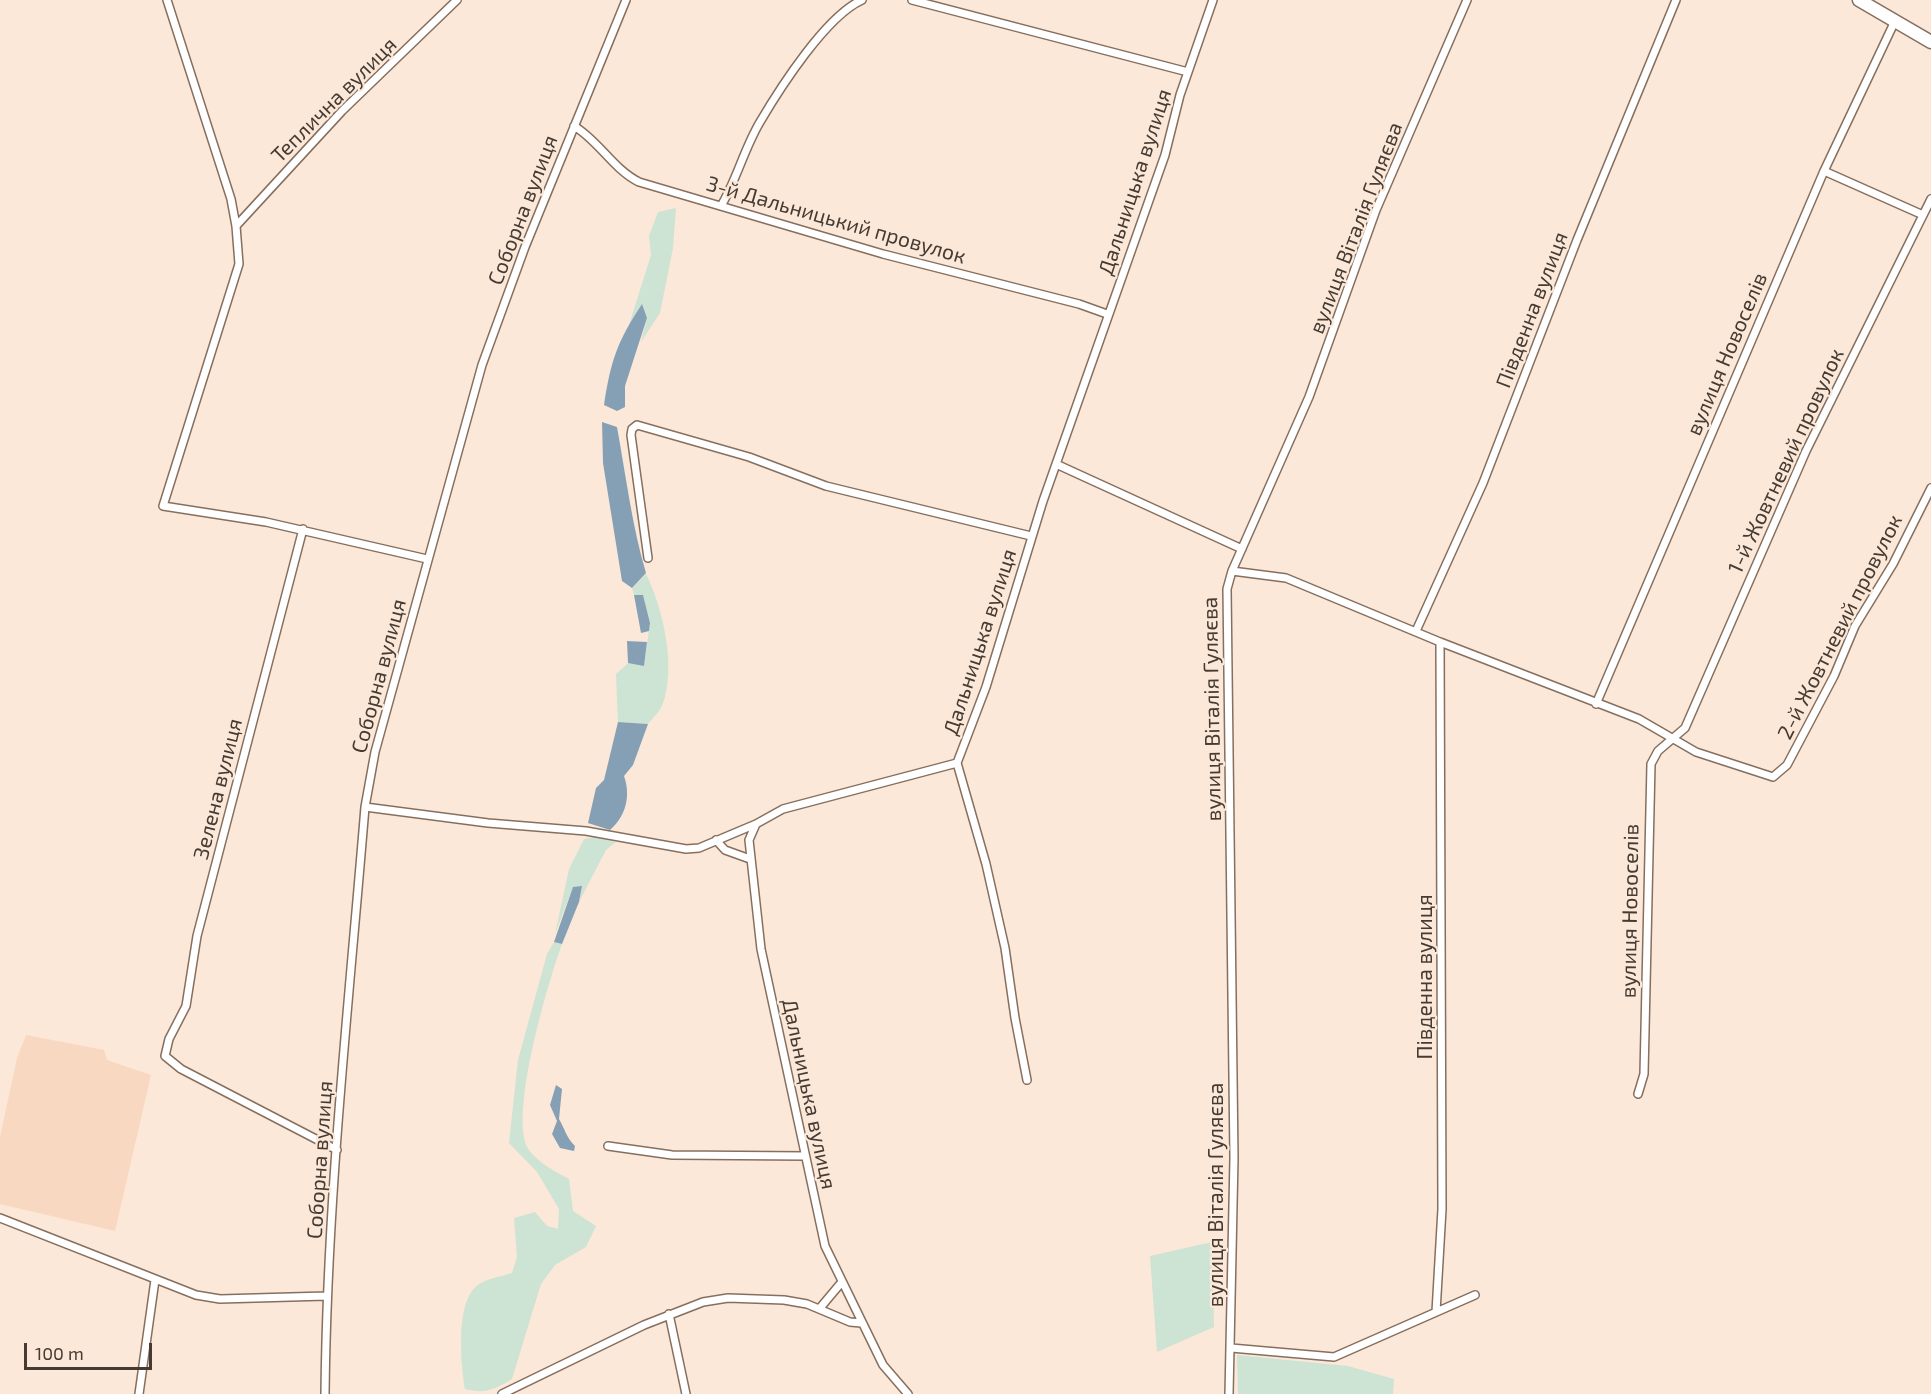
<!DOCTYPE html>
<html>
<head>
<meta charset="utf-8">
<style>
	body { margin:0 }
	#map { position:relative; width:1931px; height:1394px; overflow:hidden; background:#fce8d8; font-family:"Exo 2",sans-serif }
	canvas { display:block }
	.scale { position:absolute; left:24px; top:1343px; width:128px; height:27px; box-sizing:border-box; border:3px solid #453b33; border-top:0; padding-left:8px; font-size:18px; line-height:21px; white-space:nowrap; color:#453b33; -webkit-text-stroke:4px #fce8d8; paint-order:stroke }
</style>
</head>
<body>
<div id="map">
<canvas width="1931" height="1394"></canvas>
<div class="scale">100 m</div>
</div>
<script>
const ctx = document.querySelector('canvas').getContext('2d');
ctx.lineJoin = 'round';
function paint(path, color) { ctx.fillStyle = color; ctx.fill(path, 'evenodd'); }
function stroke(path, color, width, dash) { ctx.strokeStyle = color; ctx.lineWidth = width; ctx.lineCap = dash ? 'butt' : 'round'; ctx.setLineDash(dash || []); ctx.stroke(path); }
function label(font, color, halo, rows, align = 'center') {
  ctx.font = font + ' "Exo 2",sans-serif'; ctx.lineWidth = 4.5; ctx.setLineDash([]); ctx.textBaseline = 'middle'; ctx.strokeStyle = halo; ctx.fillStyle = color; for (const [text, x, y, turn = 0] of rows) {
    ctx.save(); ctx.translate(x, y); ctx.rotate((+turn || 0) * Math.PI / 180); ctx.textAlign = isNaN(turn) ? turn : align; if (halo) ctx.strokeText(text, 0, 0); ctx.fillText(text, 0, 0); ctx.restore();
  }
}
const built = new Path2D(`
	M26 1035 104 1050 107 1060 151 1075 115 1231 0 1204V1137L17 1058Z`);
const green = new Path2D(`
	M676 208 673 248 660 313 641 342 647 318 642 305 629 325 651 255 649 236 658 212Z
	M646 574C663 608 677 668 662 706 659 712 652 719 648 724L618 722 616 674 628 663 644 665 650 623 643 595H634L632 588Z
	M594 837 616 842 606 850 579 902 582 887H573L555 934 569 869 584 839Z
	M554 942 562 944C549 979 507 1120 529 1150 537 1162 556 1172 569 1179L573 1211 596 1226 586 1247 555 1265 541 1284 512 1379C494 1390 485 1394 465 1389 461 1364 454 1297 481 1283 490 1278 502 1276 512 1273L517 1257 514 1218 535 1212 547 1226 558 1229 559 1209 537 1172 509 1143 518 1060 547 954Z
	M1212 1242 1214 1327 1157 1352 1150 1256Z
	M1237 1355 1348 1366 1394 1379 1393 1394H1238Z`);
const water = new Path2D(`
	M642 304 647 318 625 386V407L617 411 604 405C611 360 617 342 642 304Z
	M602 422 617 427C626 476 632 526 646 573L632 588 622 581 603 463Z
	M634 595H643L650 623 649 631 641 633Z
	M627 641 647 642 644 666 628 663Z
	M618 722 648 724 633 765 624 776C631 796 626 816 610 830L588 823 596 788 604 780Z
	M582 886 579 902 562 944 554 942 573 887Z
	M556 1085 562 1089 559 1119C565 1129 566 1137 575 1146L574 1151 560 1148 552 1134 557 1121 550 1105Z`);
const minor = new Path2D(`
	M167 0 231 199 236 226 239 264 163 506 266 522 427 559
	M912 0 1188 72
	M574 126C599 141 613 169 639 182L883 254 1079 304 1107 314
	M1824 171 1923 215
	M721 206C737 179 744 149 760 122 780 88 826 16 862 0
	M236 226 342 111 457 0
	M1056 464 1242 549
	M303 529 197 936 186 1006 169 1039 165 1056 181 1069 337 1150
	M648 558 631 435 632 429 637 425 749 457 826 486 1031 536
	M1232 571 1286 578 1440 642 1639 719 1696 752 1773 777 1787 765 1834 676 1855 626 1893 564 1931 488
	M1416 631 1483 483 1577 240 1676 0
	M1596 704 1824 171 1895 21
	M957 763 986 864 1005 948 1015 1018 1027 1080
	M365 807 488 823 586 831 686 849 699 848 756 824
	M716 840 725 850 750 859
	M1638 1094 1644 1074 1651 764 1658 751 1685 728 1806 451 1931 199
	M608 1146 672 1155 805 1156
	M0 1218 196 1295 220 1299 326 1296
	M820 1308 841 1283
	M1436 1312 1442 1209 1440 642
	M669 1314 686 1394
	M1231 1348 1334 1357 1475 1295
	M139 1394 155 1280
	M325 1394C327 1198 349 1002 365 807L375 752 482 365 525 247 626 0
	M502 1394 644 1325 703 1302 728 1298 784 1300 807 1304 850 1322 861 1323
	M908 1394 883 1365 825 1246 761 949 749 840 756 824 783 809 957 763 986 687 1043 501 1165 155 1180 95 1213 0
	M1229 1394 1234 1158 1227 589 1232 571 1309 397 1376 210 1467 0`);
const trunk = new Path2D(`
	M1859 0 1931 42`);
const streetNames = [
	["Теплична вулиця",334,100,-45],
	["Дальницька вулиця",1135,182,-72],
	["Соборна вулиця",523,210,-69],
	["3-й Дальницький провулок",836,220,16],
	["вулиця Віталія Гуляєва",1356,228,-69],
	["Південна вулиця",1532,310,-69],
	["вулиця Новоселів",1727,354,-67],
	["1-й Жовтневий провулок",1786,461,-65],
	["2-й Жовтневий провулок",1840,627,-63],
	["Дальницька вулиця",980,642,-72],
	["Соборна вулиця",379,676,-75],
	["вулиця Віталія Гуляєва",1212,709,-91],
	["Зелена вулиця",218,789,-76],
	["вулиця Новоселів",1630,911,-89],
	["Південна вулиця",1425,977,-90],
	["Дальницька вулиця",809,1094,78],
	["Соборна вулиця",320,1160,-86],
	["вулиця Віталія Гуляєва",1216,1195,-90]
];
paint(built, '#f8d8c0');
paint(green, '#cde3d3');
paint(water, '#85a0b5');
stroke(minor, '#866f5e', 10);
stroke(trunk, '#866f5e', 15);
stroke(minor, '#fff', 7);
stroke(trunk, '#fff', 12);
label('21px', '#453b33', '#fce8d8', streetNames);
</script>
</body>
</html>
